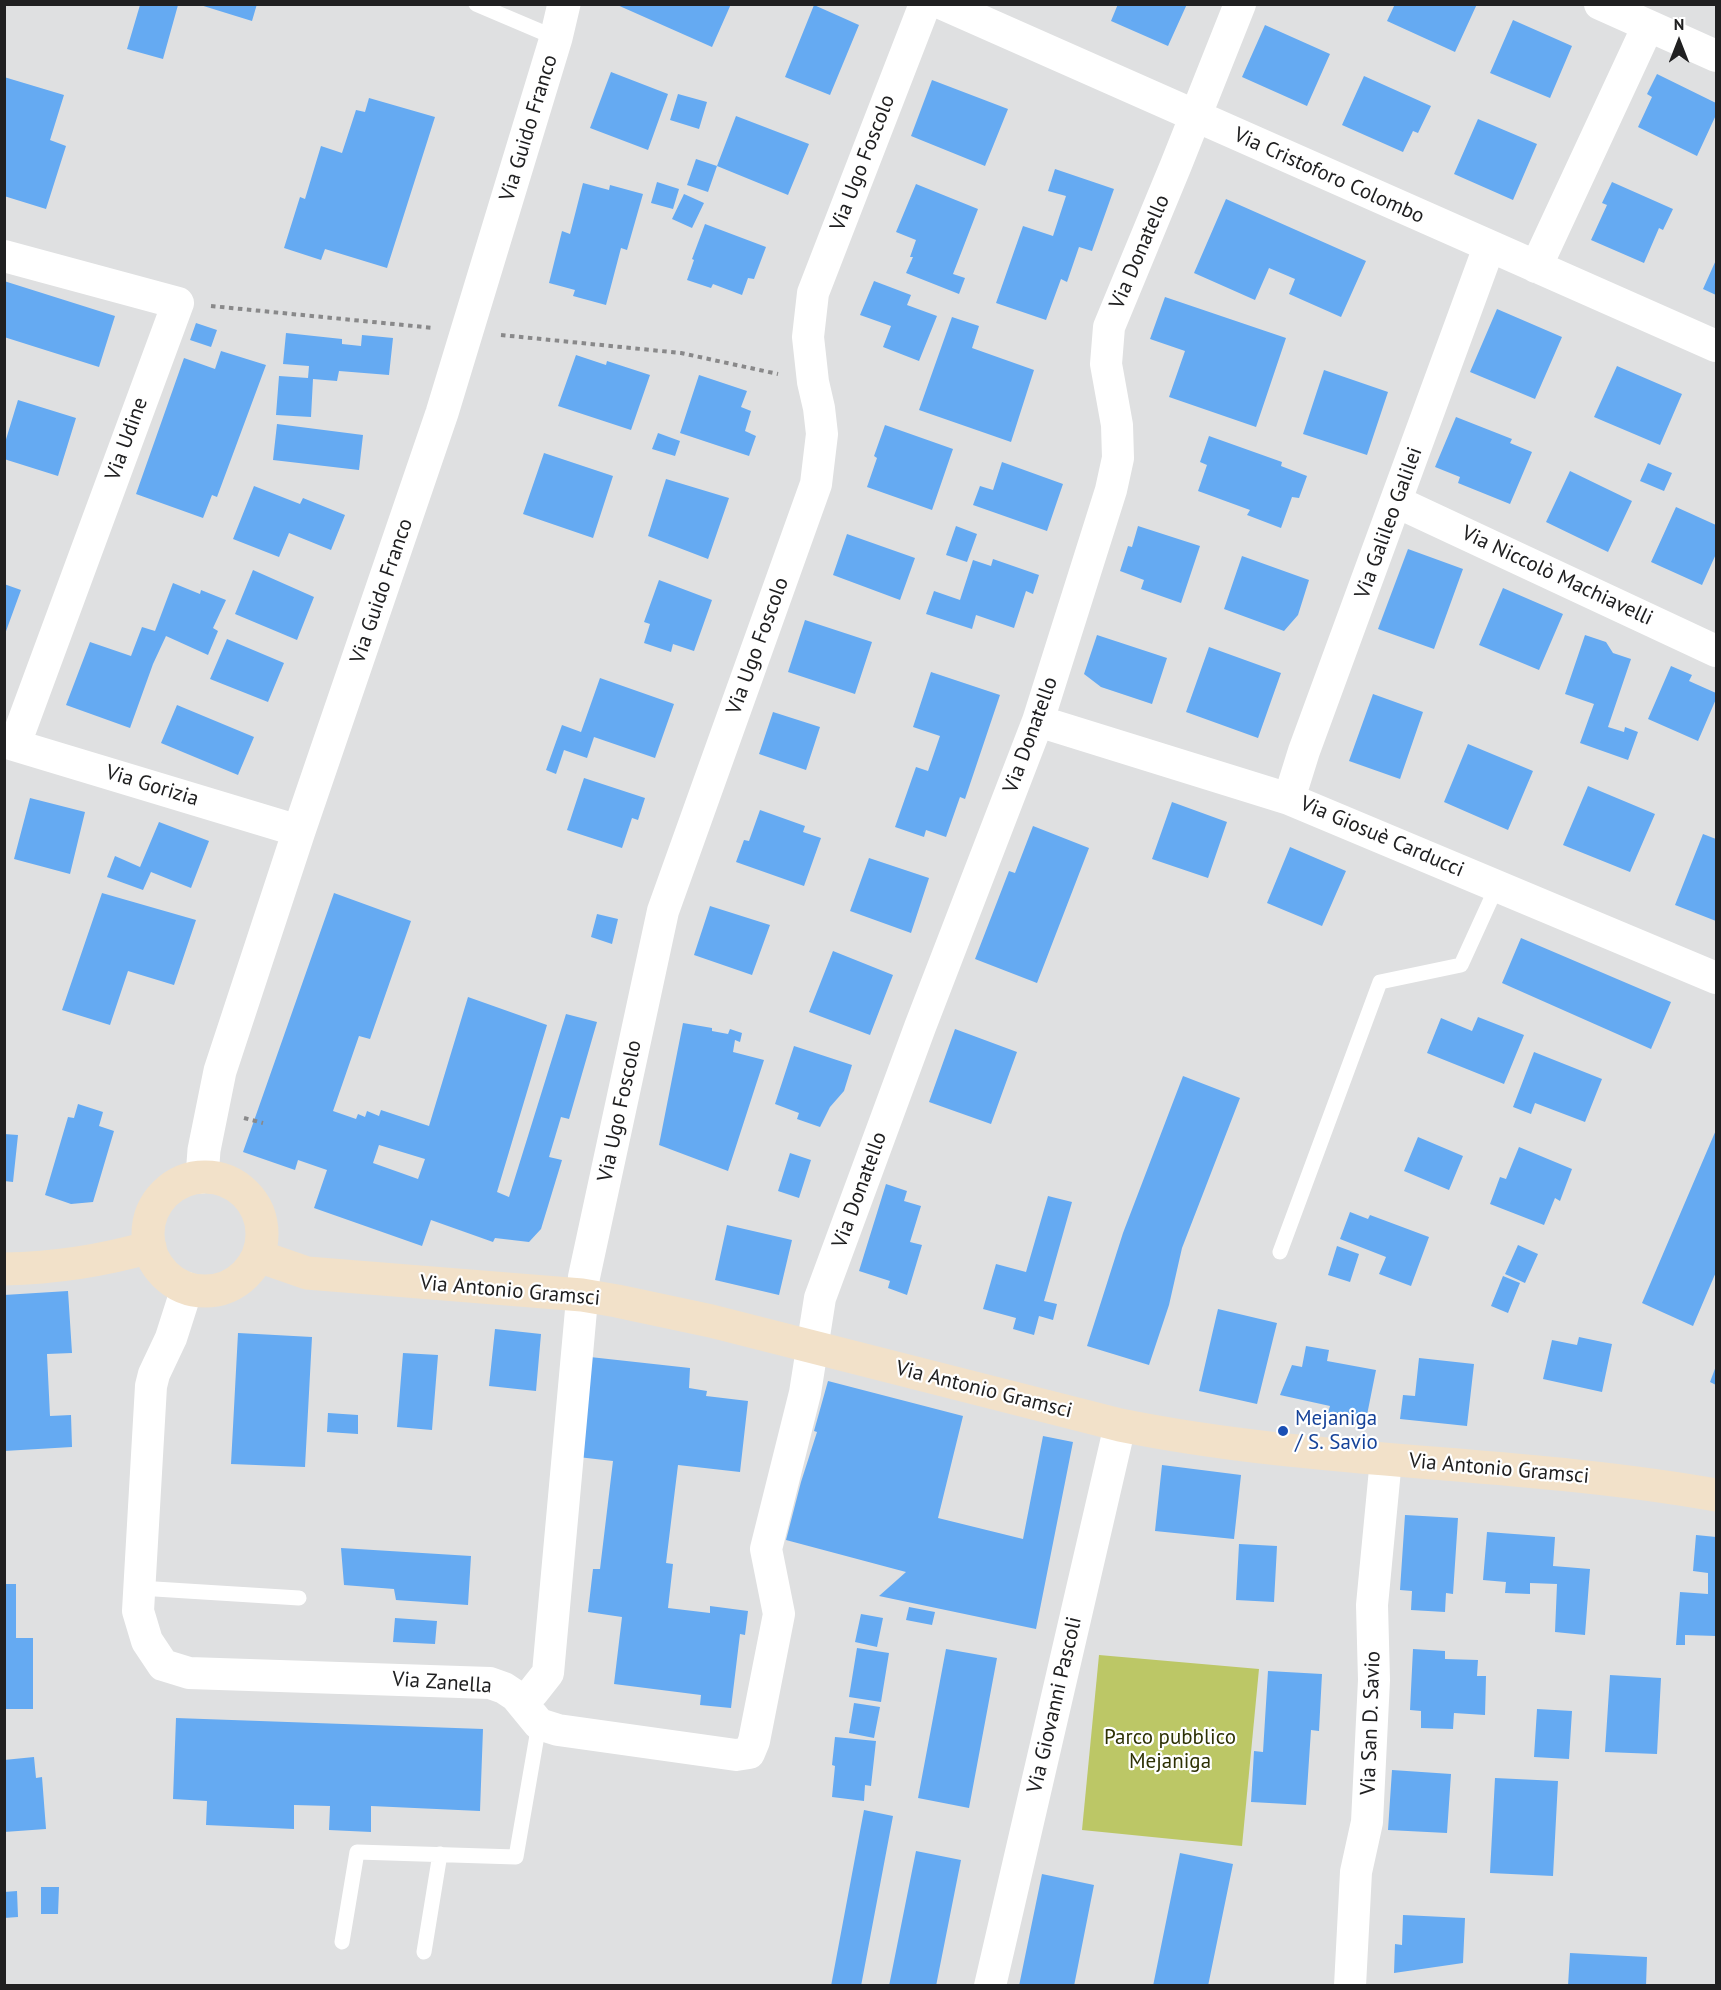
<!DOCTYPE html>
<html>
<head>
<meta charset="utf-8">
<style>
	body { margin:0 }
	#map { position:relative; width:1721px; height:1990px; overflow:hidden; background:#dfe0e1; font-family:"PT Sans",sans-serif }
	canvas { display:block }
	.frame { position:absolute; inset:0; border:6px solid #202021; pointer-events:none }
	.north { position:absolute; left:1649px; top:12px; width:60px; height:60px; -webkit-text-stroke:4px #fff; paint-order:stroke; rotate:0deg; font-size:16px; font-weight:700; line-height:24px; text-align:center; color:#202021 }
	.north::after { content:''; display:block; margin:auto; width:21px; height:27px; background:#202021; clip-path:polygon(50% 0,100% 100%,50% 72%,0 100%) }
</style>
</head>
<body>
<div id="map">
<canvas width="1721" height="1990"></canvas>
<div class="frame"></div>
<div class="north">N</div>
</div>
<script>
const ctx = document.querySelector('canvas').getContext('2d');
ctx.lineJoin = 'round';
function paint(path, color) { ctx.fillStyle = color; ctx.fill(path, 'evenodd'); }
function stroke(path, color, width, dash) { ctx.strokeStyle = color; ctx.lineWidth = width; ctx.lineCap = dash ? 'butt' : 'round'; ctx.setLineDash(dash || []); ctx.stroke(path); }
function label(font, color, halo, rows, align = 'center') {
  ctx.font = font + ' "PT Sans",sans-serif'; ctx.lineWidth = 4.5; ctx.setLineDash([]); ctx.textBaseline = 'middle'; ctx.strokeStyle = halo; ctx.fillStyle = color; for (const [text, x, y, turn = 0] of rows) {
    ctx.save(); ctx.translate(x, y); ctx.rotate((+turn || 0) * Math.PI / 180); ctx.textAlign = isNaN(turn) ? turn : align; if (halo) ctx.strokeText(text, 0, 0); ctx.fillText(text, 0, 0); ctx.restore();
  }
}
const green = new Path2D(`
	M1099 1655 1259 1669 1242 1846 1082 1830Z`);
const building = new Path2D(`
	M197 4H257L252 21Z
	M615 4H731L712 47Z
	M1118 4H1187L1168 46 1111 21Z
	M1395 4H1477L1455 52 1387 21Z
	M140 5H178L163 59 127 49Z
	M814 5 859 25 830 95 785 77Z
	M1513 20 1572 46 1550 98 1490 73Z
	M1265 25 1330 54 1307 106 1242 77Z
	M611 72 668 94 648 150 590 128Z
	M1657 74 1716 103V115L1697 156 1638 127 1652 97 1647 94Z
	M1364 76 1431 106 1418 133 1413 131 1403 152 1342 125Z
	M4 77 64 95 50 140 66 146 46 209 4 196Z
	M932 80 1008 109 985 166 911 136Z
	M678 94 707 102 699 129 670 120Z
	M369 98 435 117 387 268 325 249 321 260 284 248 300 197 305 199 321 146 342 153 356 110 365 112Z
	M736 116 809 144 788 195 717 166Z
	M1478 119 1537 144 1513 200 1454 174Z
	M696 159 717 166 708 192 687 185Z
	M1055 169 1114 189 1092 251 1079 247 1067 282 1061 279 1046 320 996 303 1023 226 1053 236 1066 196 1048 191Z
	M657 182 679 189 673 209 651 203Z
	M1612 182 1673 209 1663 230 1659 228 1644 263 1591 240 1607 205 1602 203Z
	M583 183 609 190 610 185 643 194 627 250 621 248 606 305 573 296 575 290 549 283 562 231 570 234Z
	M916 184 978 209 953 274 965 278 959 294 906 273 913 257H910L916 240 896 232Z
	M684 194 704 203 692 228 672 219Z
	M1226 199 1366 261 1341 317 1289 294 1295 279 1269 268 1255 300 1194 273Z
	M705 224 766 247 754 279 748 278 742 295 713 284 711 288 687 280 694 260 692 259Z
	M1716 260V295L1703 289Z
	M4 281 115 316 99 367 4 337Z
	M874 281 911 295 907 305 937 316 919 361 883 347 891 326 860 315Z
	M1165 297 1286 338 1256 427 1169 397 1185 351 1150 339Z
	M1497 309 1562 337 1535 399 1470 372Z
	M952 317 979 326 972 348 1034 370 1011 442 919 410Z
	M196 323 217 330 211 347 190 340Z
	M286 333 342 339V344L361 346 362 335 393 338 389 375 339 371 337 381 313 379 311 417 276 415 279 376 308 378 309 366 283 364Z
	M221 351 266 365 217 497 212 495 203 518 136 494 184 358 215 369Z
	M576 355 606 365 607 361 650 375 631 430 558 406Z
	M1617 366 1682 394 1660 445 1594 417Z
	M1324 370 1388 392 1367 455 1303 434Z
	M699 375 747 391 741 407 751 411 745 431 756 436 749 456 680 433Z
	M18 400 76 418 58 476 4 459V446Z
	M1456 417 1512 439 1510 443 1532 452 1510 504 1458 483 1460 477 1435 467Z
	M277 424 363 435 359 470 273 460Z
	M885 425 953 449 932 510 867 487 877 458 874 456Z
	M658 433 680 441 675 456 652 449Z
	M1209 436 1282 462 1281 466 1307 476 1299 498 1292 497 1281 528 1247 515 1250 510 1198 491 1207 465 1200 462Z
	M544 453 613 476 593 538 523 514Z
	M1002 462 1063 484 1047 531 973 505 980 486 993 490Z
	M1648 463 1672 473 1664 491 1640 481Z
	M1570 471 1632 501 1608 552 1546 522Z
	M666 479 729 498 708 559 648 536Z
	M254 486 300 504 303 498 345 515 331 550 289 533 279 557 233 539Z
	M1676 507 1716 525V554L1702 585 1651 562Z
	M956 526 977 534 967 562 946 555Z
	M1138 526 1200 546 1181 603 1141 589 1144 580 1120 571 1128 546 1132 547Z
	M847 534 915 558 900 600 833 575Z
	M1408 549 1463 569 1434 649 1378 629Z
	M1242 556 1309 580 1298 615 1284 631 1224 609Z
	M993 559 1039 575 1033 594 1026 591 1014 628 976 615 972 629 926 614 934 591 960 600 973 560 991 566Z
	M253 570 314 597 297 640 235 614Z
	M659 580 712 600 694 651 673 644 671 652 644 643 650 624 644 622Z
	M173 583 200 594 201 590 226 600 213 628 218 631 208 655 166 636 153 664 130 728 66 705 90 642 131 656 142 627 155 631Z
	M4 584 21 590 5 634H4Z
	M1503 588 1563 614 1539 670 1479 645Z
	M805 620 872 642 855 694 788 672Z
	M1097 635 1167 658 1152 704 1101 687 1084 674Z
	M1585 635 1606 642 1613 653 1631 659 1608 727 1624 732 1625 727 1638 732 1628 760 1580 743 1594 704 1565 694Z
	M227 639 284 663 268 702 210 679Z
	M1209 647 1281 673 1258 738 1186 712Z
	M1671 666 1692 675 1689 681 1716 693V699L1698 741 1648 719Z
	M931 672 1000 695 965 799 960 797 946 837 926 830 924 837 895 827 916 767 928 771 940 736 913 727Z
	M600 678 674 704 655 758 594 737 587 758 564 750 556 774 546 770 562 725 581 732Z
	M1373 694 1423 712 1400 779 1349 761Z
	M177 705 254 737 238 775 161 743Z
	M773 712 820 727 806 770 759 754Z
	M1468 744 1533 771 1508 830 1444 802Z
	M584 778 645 798 638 820 632 818 622 848 567 830Z
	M1588 786 1655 814 1630 872 1563 845Z
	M30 798 85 812 70 874 14 859Z
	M1172 802 1227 822 1208 878 1152 859Z
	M760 810 805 826 803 832 821 838 804 886 736 862 744 840 749 841Z
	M159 822 209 841 191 888 151 872 143 890 107 877 115 856 140 867Z
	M1033 826 1089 848 1037 983 975 959 1009 871 1015 873Z
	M1703 834 1716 839V921L1675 905Z
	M1290 847 1346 871 1322 926 1267 903Z
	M869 858 929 878 911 933 850 911Z
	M102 893 196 920 174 985 128 971 110 1025 62 1010Z
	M334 893 411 921 370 1039 359 1036 333 1111 356 1119 358 1114 365 1117 367 1111 379 1116 381 1110 429 1126 468 997 547 1025 497 1192 509 1197 566 1014 597 1022 569 1119 561 1117 549 1157 562 1160 541 1229 529 1242 495 1238 493 1242 431 1220 422 1246 314 1208 327 1170 298 1160 295 1170 243 1152ZM379 1145 425 1159 418 1179 373 1163Z
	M710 906 770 925 752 975 694 955Z
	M597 914 618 919 612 944 591 937Z
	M1521 938 1671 1002 1651 1049 1502 983Z
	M833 951 893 975 870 1035 809 1012Z
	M1478 1017 1524 1035 1504 1084 1427 1053 1441 1018 1472 1031Z
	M683 1023 712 1028V1031L728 1034 730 1029 742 1033 740 1042 735 1040 733 1052 764 1060 728 1171 659 1145Z
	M955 1029 1017 1052 991 1124 929 1102Z
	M794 1046 852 1065 844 1091 830 1107 820 1127 797 1119 799 1113 775 1104Z
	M1534 1052 1602 1079 1585 1122 1535 1103 1531 1114 1513 1107Z
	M1183 1076 1240 1098 1182 1248 1169 1305 1149 1365 1087 1346 1123 1233Z
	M78 1104 103 1112 99 1126 114 1131 93 1202 71 1204 45 1195 68 1117 74 1118Z
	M1716 1130V1272L1693 1326 1642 1303Z
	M4 1134 18 1135 13 1182 4 1181Z
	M1418 1137 1463 1156 1449 1190 1404 1171Z
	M1519 1147 1572 1169 1560 1201 1555 1198 1544 1225 1490 1204 1500 1177 1506 1179Z
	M790 1153 811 1160 799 1198 778 1191Z
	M886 1184 907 1191 904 1201 921 1206 910 1242 922 1245 907 1295 888 1288 890 1281 859 1271Z
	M1048 1196 1072 1202 1044 1301 1057 1304 1053 1320 1039 1316 1034 1335 1013 1329 1016 1318 983 1309 996 1264 1026 1272Z
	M1350 1212 1368 1219 1370 1215 1429 1237 1411 1286 1379 1274 1386 1257 1340 1239Z
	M727 1225 792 1240 779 1295 715 1280Z
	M1518 1245 1538 1254 1525 1283 1505 1274Z
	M1337 1246 1359 1254 1350 1282 1328 1275Z
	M1503 1276 1520 1283 1508 1313 1491 1306Z
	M68 1291 72 1353 47 1354 50 1416 71 1415 72 1447 4 1451V1295Z
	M1218 1309 1277 1323 1257 1404 1199 1391Z
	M495 1329 541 1334 536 1391 489 1386Z
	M238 1333 312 1337 305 1467 231 1464Z
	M1579 1337 1612 1344 1602 1392 1543 1379 1552 1340 1577 1345Z
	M1306 1346 1329 1350 1327 1361 1376 1370 1366 1420 1328 1413 1330 1406 1280 1395 1292 1365 1302 1367Z
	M403 1353 438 1355 432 1430 397 1427Z
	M590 1357 690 1368 689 1388 707 1391 706 1396 748 1401 740 1472 678 1465 666 1563 673 1564 668 1608 710 1613V1606L748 1611 745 1635 740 1634 731 1708 700 1705 701 1695 614 1684 622 1617 588 1612 593 1569H600L613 1461 578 1457Z
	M1419 1358 1474 1364 1467 1426 1400 1419 1403 1395 1415 1396Z
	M1716 1366V1385L1710 1382Z
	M828 1381 963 1416 938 1518 1023 1539 1043 1436 1073 1442 1036 1629 879 1596 906 1572 786 1540 801 1482 817 1432 814 1431Z
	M328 1413 358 1415V1434L327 1432Z
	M1162 1465 1241 1475 1234 1539 1155 1531Z
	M1405 1515 1458 1518 1453 1594 1446 1593 1445 1612 1411 1610 1412 1591 1400 1590Z
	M1487 1532 1555 1537 1553 1566 1590 1569 1585 1635 1555 1632 1557 1584 1530 1583V1594L1505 1593 1506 1582 1483 1580Z
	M1696 1535 1716 1537V1636L1685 1635V1645H1676L1680 1592 1708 1594V1573L1693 1571Z
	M1239 1544 1277 1546 1274 1602 1236 1600Z
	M341 1548 471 1556 468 1605 396 1600 394 1589 344 1585Z
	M4 1584H16V1638H33V1709H4Z
	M909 1607 935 1612 932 1625 906 1620Z
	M861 1614 883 1618 877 1647 855 1642Z
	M395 1618 437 1621 435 1644 393 1642Z
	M857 1648 889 1653 881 1702 849 1697Z
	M946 1649 997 1658 969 1808 918 1798Z
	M1413 1649 1445 1651V1659L1478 1660 1477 1676H1486L1485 1715 1454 1713 1453 1729 1421 1728V1711L1410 1710Z
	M1268 1671 1322 1674 1319 1731 1311 1730 1306 1805 1251 1802 1254 1751 1263 1752Z
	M1610 1675 1661 1678 1657 1754 1605 1752Z
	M854 1703 880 1707 874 1738 849 1733Z
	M1537 1709 1572 1711 1569 1759 1534 1757Z
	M176 1718 483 1729 480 1811 371 1806V1832L329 1830 330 1806 294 1805V1829L206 1825 207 1801 173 1799Z
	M835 1737 876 1741 871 1786 865 1785 864 1801 832 1797 835 1766 832 1765Z
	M34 1757 36 1778 42 1777 46 1829 4 1832V1760Z
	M1392 1770 1451 1774 1447 1833 1388 1830Z
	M1495 1778 1558 1781 1553 1876 1490 1873Z
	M864 1810 893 1816 861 1986H831Z
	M916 1851 961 1860 936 1986H889Z
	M1180 1853 1233 1864 1208 1986H1153Z
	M1042 1874 1094 1885 1074 1986H1019Z
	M41 1887H59L58 1914H41Z
	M17 1891 18 1917 4 1918V1892Z
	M1403 1915 1465 1918 1463 1963 1394 1973 1395 1944 1402 1945Z
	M1570 1953 1647 1957 1646 1986H1568Z`);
const path = new Path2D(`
	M211 306 434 328
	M501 335 681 353 778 374
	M244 1118 263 1123`);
const service = new Path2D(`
	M476 4 556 38
	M1280 1252 1380 982 1461 965 1497 886
	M139 1588 299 1598
	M342 1942 357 1852 516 1857 539 1724
	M424 1952 440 1854`);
const minor = new Path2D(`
	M943 4 1716 346
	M1600 4 1716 56
	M4 256 178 303 15 744
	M1536 267 1648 26
	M1397 502 1716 651
	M1038 721 1289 799 1716 978
	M4 742 299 831
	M1289 799 1304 751 1489 247
	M187 1288 171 1338 154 1374 151 1386 138 1611 147 1641 163 1665 189 1673 490 1683 504 1688 516 1696 539 1724 558 1730 736 1755 749 1753 754 1741 779 1614 766 1549 805 1393 820 1298 920 1027 1038 721 1111 490 1118 458 1117 425 1106 364 1109 327 1176 165 1240 4
	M521 1702 533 1692 548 1673 584 1277 663 911 816 484 822 434 819 408 813 382 808 337 813 293 925 4
	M990 1986 1120 1425
	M1350 1986 1356 1872 1367 1822 1374 1680 1372 1605 1386 1459`);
const tertiary = new Path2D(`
	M202 1177 204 1150 220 1071 299 831 442 413 556 38 564 4`);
const secondary = new Path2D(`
	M148 1234a57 57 0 1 1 114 0a57 57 0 1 1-114 0Z
	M258 1256 307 1273 582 1295 617 1301 711 1321 1120 1425C1317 1465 1519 1460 1716 1495
	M4 1269C54 1268 102 1261 150 1247`);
const markers = [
	[1283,1431,6,"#1a4fb4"]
];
const streetNames = [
	["Via Guido Franco",529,128,-73],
	["Via Ugo Foscolo",863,163,-69],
	["Via Cristoforo Colombo",1329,176,24],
	["Via Donatello",1140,252,-67],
	["Via Udine",127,439,-70],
	["Via Galileo Galilei",1389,523,-70],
	["Via Niccolò Machiavelli",1557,576,25],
	["Via Guido Franco",382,591,-71],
	["Via Ugo Foscolo",758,646,-70],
	["Via Donatello",1031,735,-70],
	["Via Gorizia",152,786,17],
	["Via Giosuè Carducci",1382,837,23],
	["Via Ugo Foscolo",620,1111,-78],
	["Via Donatello",860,1190,-70],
	["Via Antonio Gramsci",510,1291,5],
	["Via Antonio Gramsci",984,1390,14],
	["Via Antonio Gramsci",1499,1469,5],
	["Via Zanella",442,1683,4],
	["Via Giovanni Pascoli",1055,1705,-77],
	["Via San D. Savio",1371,1723,-88]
];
const transitNames = [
	["Mejaniga",1295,1419],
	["/ S. Savio",1295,1443]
];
const parkNames = [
	["Parco pubblico",1170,1738],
	["Mejaniga",1170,1762]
];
paint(green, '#bcc766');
paint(building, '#65aaf2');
stroke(path, '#89898a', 4, [4.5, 4.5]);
stroke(service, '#fff', 15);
stroke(minor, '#fff', 32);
stroke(tertiary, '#fff', 33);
stroke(secondary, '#f2e1c9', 33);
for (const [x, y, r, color] of markers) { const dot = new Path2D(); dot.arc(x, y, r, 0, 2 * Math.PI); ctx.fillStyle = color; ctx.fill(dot); stroke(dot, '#fff', 2); }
label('21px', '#202021', '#fff', streetNames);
label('21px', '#164399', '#fff', transitNames, 'left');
label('21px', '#2d3104', '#fff', parkNames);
</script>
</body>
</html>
